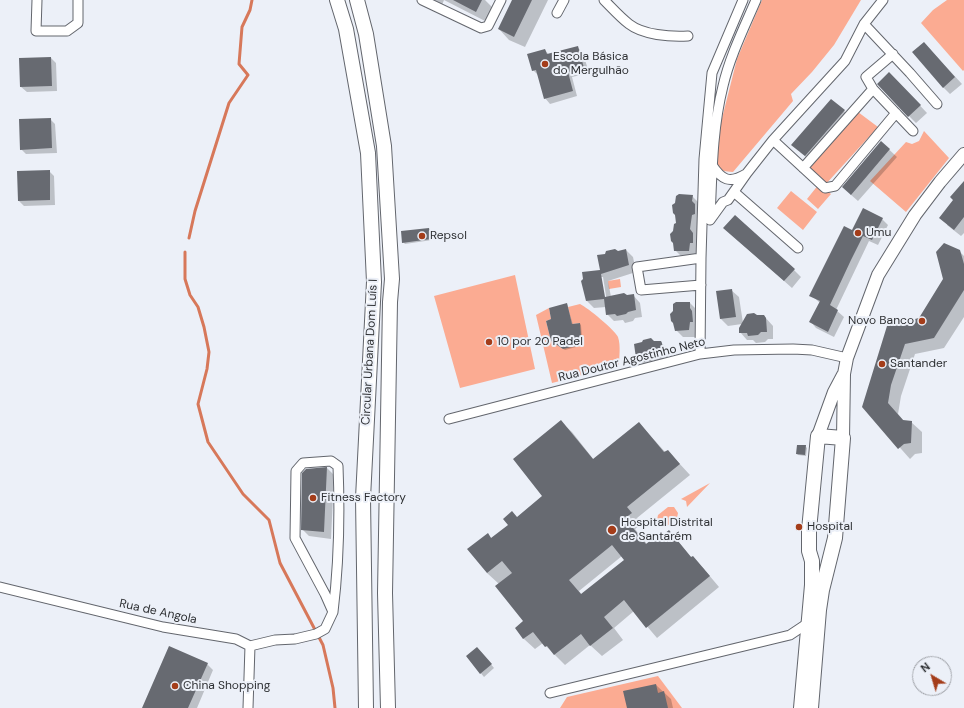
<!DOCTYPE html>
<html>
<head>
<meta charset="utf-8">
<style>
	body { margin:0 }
	#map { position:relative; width:964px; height:708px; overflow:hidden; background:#ecf0f8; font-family:"DM Sans",sans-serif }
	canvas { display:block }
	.north { position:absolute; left:912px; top:656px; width:40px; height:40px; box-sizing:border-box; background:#ecf0f8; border:1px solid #a0a3a9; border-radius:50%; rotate:322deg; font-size:11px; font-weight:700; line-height:16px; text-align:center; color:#2e3033 }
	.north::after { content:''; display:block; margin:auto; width:14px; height:18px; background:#a43d1a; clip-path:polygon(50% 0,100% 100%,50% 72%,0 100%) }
</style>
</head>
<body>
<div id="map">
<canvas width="964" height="708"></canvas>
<div class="north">N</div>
</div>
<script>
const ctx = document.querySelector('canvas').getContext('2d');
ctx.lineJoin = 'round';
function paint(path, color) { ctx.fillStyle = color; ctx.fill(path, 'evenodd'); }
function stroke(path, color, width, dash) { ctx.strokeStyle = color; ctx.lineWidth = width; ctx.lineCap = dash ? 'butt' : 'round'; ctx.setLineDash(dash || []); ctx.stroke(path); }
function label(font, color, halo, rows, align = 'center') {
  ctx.font = font + ' "DM Sans",sans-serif'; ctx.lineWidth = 4; ctx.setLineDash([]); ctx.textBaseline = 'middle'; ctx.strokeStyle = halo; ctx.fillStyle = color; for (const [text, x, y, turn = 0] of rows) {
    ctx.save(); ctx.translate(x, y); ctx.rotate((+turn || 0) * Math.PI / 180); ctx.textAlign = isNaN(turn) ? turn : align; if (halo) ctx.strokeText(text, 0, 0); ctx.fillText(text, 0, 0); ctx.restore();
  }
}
const green = new Path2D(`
	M762 0H861L834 45 812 72 791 94 793 101 733 172C717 171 718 168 713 154L737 59Z
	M947 0H964V70L963 71 921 23 933 10Z
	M858 112 878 127 825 185 807 169Z
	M924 131 949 158 906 212 870 181 906 142 912 144 919 141Z
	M819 184 831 194 818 209 807 199Z
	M791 191 817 212 803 230 777 208Z
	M515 275 535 369 460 388 434 296Z
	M620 279 621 287 609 289 608 281Z
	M580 304C588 308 615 330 618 337 621 346 619 357 619 366L552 383 536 315 549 308 551 319 546 321 551 341 563 349 580 323 572 324 568 307Z
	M710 483 687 507 686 501 681 499Z
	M668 507H674L678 513 677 518 667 526H661L657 520 658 515Z
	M658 676 682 708H560L567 697Z`);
const shadow = new Path2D(`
	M432 0H485L494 9 487 22 444 0 442 5Z
	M513 0H548L525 47 509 40 499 29Z
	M924 43 962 84 950 94 943 87Z
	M578 48 583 53 589 73 572 77 577 96 550 104 545 98 538 75 533 70 545 50 549 55Z
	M51 58 56 63 57 91 27 92 21 87V59Z
	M896 80 927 113 916 123 909 116Z
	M844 111 851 118 813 163 800 152Z
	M50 119 55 124 57 153 26 154 21 149Z
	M881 142 897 157 858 201 850 194Z
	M49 171 54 176 55 205 24 206 19 201Z
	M964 183V233L961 236 947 225 955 200Z
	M692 196 699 203 697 237 699 241 696 258 682 257 675 250 674 232Z
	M882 219 888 225 878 245 869 241 836 310 844 317 834 337 816 328 811 322 820 303 811 295 853 232Z
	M429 229 430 230 432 240 405 244 403 242Z
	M732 235 794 270 801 277 792 288Z
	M626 250 633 257 636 272 608 281 611 297 633 295 640 303 642 317 635 318 633 321 625 323 623 320 614 321 607 314 606 307 594 308 587 301 601 271 617 252ZM601 277H603L607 302H605Z
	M959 251 964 256V317L944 348 915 354 901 396 898 414 904 421 911 422 922 432V453L915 454 910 459 863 406 944 280Z
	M731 290 739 297 743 323 757 316H764L773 326V339H768L765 342 756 343 753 340H747L740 332 742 324 728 326 721 319 717 292Z
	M690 303 697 310 696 337H683L676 330Z
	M567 304 573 325 580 324 581 325 582 338 576 347 565 350 553 342 552 320Z
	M653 342H660L666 347 667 350 668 362 642 363 636 358Z
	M561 422 572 432 594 460 639 423 666 453 668 451 678 462 690 475 637 518 642 524 635 529 647 544 658 540 669 531 692 558 703 568 719 587 657 638 634 611 614 628 623 640 602 656 590 645 565 665 543 643 535 649 524 639 516 628 525 621 499 584 487 573 488 534 492 539 544 496ZM622 556 625 560 582 595 579 591Z
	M805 446 807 448 806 456 798 455 797 454Z
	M327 468 334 475 331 539 309 536 302 529Z
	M480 651 494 668 484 677 467 657Z
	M207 664 213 670 197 708H143Z
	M656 685 671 699 673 708H628Z`);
const stream = new Path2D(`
	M189 238 195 211 229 103 248 75 239 64 242 27 250 10 252 0
	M185 252V279L190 295 198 307 204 327 209 352 207 369 198 404 208 442 243 494 269 520 280 563 323 645 333 688 335 708`);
const building = new Path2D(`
	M453 0H482L476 12Z
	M512 0H532L514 37 498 29Z
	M924 42 955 77 943 88 912 52Z
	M578 46 584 68 568 72 573 91 544 99 536 70 532 71 527 54 545 49 547 54Z
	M51 57 52 86 20 87 19 58Z
	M889 72 921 105 908 117 877 84Z
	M831 99 845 110 805 156 791 145Z
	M51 118 52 148 20 150 19 119Z
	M881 141 890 149 851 195 842 187Z
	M50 170V200L18 201 17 171Z
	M964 181V217L954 230 939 218 953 200 950 197Z
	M679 194 693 195 692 201 695 204V214L692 215 690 229 693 233V243H690L689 251H674L673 243 671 241 670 234 673 231 674 224 676 223 675 215 673 213 672 205 675 203 676 196Z
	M863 208 883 218 872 240 863 236 851 260 830 305 838 310 828 332 809 322 820 301 809 296 844 226 852 230Z
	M735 215 795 269 784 281 723 228Z
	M429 228 431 239 402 243 401 231Z
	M944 243 960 250 964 264V290L934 338 905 344 891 385 888 403 903 420 912 421 911 443 904 444 898 449 862 407 887 326 919 318 943 279 936 252Z
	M615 249 618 251 626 249 629 265 601 274 605 297 624 293 627 295 634 294 636 310 628 312 626 314 617 316 615 314 606 315 604 299 586 301 581 281 583 279 582 272 600 270 597 255 605 254 606 251Z
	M732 289 736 317 720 319 716 291Z
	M676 302H690V308L692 311 693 322H690L689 330 675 331 673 323 671 321 670 314 673 311V304Z
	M567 303 572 324 580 323 581 337 575 346 563 349 551 341 546 321 551 319 549 308Z
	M754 313 757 315H764L766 318 767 332H761L758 335 748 336 747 333H739V328L747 314Z
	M651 338 654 341H661L662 343 663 357 657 358 655 359 644 362 643 359 636 358 634 344 642 342 643 340Z
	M561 420 593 459 639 422 664 452 668 450 680 464 627 507 632 513 625 518 646 544 656 536 658 539 669 530 691 557 693 556 710 576 646 628 624 600 604 617 613 628 590 646 581 634 554 655 547 646 545 647 533 632 523 639 515 628 523 621 495 586 512 573 502 561 487 573 467 549 488 533 491 538 508 525 503 519 512 511 517 517 542 496 513 459ZM612 545 624 560 581 594 569 580Z
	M797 445H806L805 455 796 454Z
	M327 467 324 532 301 530 302 473 306 469Z
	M169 646 208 663 188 708H142Z
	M477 647 492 664 480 674 466 656Z
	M656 684 658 693 664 691 668 708H627L623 691Z`);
const minor = new Path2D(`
	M37 0 36 31H67L78 23V0
	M422 0 481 28 488 26 501 0
	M604 0C612 8 620 17 629 24 643 35 670 37 688 36
	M557 13 564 0
	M864 24 910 73 937 104
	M893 54 866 77 873 89 913 131
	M773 140 825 188 835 186 896 113
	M712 165C722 180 729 184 746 174
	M803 168 873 89
	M734 192 798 248
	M710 220 723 202 728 200 747 173 773 140 845 61 864 24 883 0
	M710 220C712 175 712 130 723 86 730 56 744 28 756 0
	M701 285 641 290 637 267 701 258
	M700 354 701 258 704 159 712 73 743 0
	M449 419 700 354 734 350 793 349 812 350 847 358
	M0 587 163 627 236 639 250 646
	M250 646 275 640 295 639 316 634 325 629 333 612 325 594 295 538 296 471 303 463 331 461 338 466C340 515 339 563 333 612
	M550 693 790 635 808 623
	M248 708 250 646`);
const secondary = new Path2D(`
	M818 436 834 392 843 375
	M843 438 844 374 847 358 878 275 915 215 940 182 964 154`);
const primary = new Path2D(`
	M801 708 812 585V561L809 551V530L818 436 843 438 835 538 822 590 819 610 811 708`);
const trunk = new Path2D(`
	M337 0 346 29 368 153 374 282 363 498 366 708
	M357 0 366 34 384 146 392 279 390 302 385 593 388 708`);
const markers = [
	[545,64,4,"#a43d1a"],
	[858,233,4,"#a43d1a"],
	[422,236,4,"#a43d1a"],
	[922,321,4,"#a43d1a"],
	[489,342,4,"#a43d1a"],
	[882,364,4,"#a43d1a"],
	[313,498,4,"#a43d1a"],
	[799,527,4,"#a43d1a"],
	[612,530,5,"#a43d1a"],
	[175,686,4,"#a43d1a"]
];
const poiNames = [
	["Escola Básica",553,57],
	["do Mergulhão",553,71],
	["Umu",866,233],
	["Repsol",430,236],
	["Novo Banco",914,321,"right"],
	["10 por 20 Padel",497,342],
	["Santander",890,364],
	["Fitness Factory",321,498],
	["Hospital Distrital",621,523],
	["de Santarém",621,537],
	["Hospital",807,527],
	["China Shopping",183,686]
];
const streetNames = [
	["Circular Urbana Dom Luís I",370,352,-87],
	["Rua Doutor Agostinho Neto",632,360,-14],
	["Rua de Angola",158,612,12]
];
paint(green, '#fbab92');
paint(shadow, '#0003');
stroke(stream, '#d7785a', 3);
paint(building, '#676a71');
stroke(minor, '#63666d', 11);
stroke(secondary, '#63666d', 14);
stroke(primary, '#63666d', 16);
stroke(trunk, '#63666d', 16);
stroke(minor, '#fff', 9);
stroke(secondary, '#fff', 12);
stroke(primary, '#fff', 14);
stroke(trunk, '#fff', 14);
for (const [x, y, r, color] of markers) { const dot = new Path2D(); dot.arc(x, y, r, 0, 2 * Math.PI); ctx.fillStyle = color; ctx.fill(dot); stroke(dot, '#ecf0f8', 1.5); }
label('12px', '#2e3033', '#ecf0f8', poiNames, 'left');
label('12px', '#2e3033', '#ecf0f8', streetNames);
</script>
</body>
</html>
